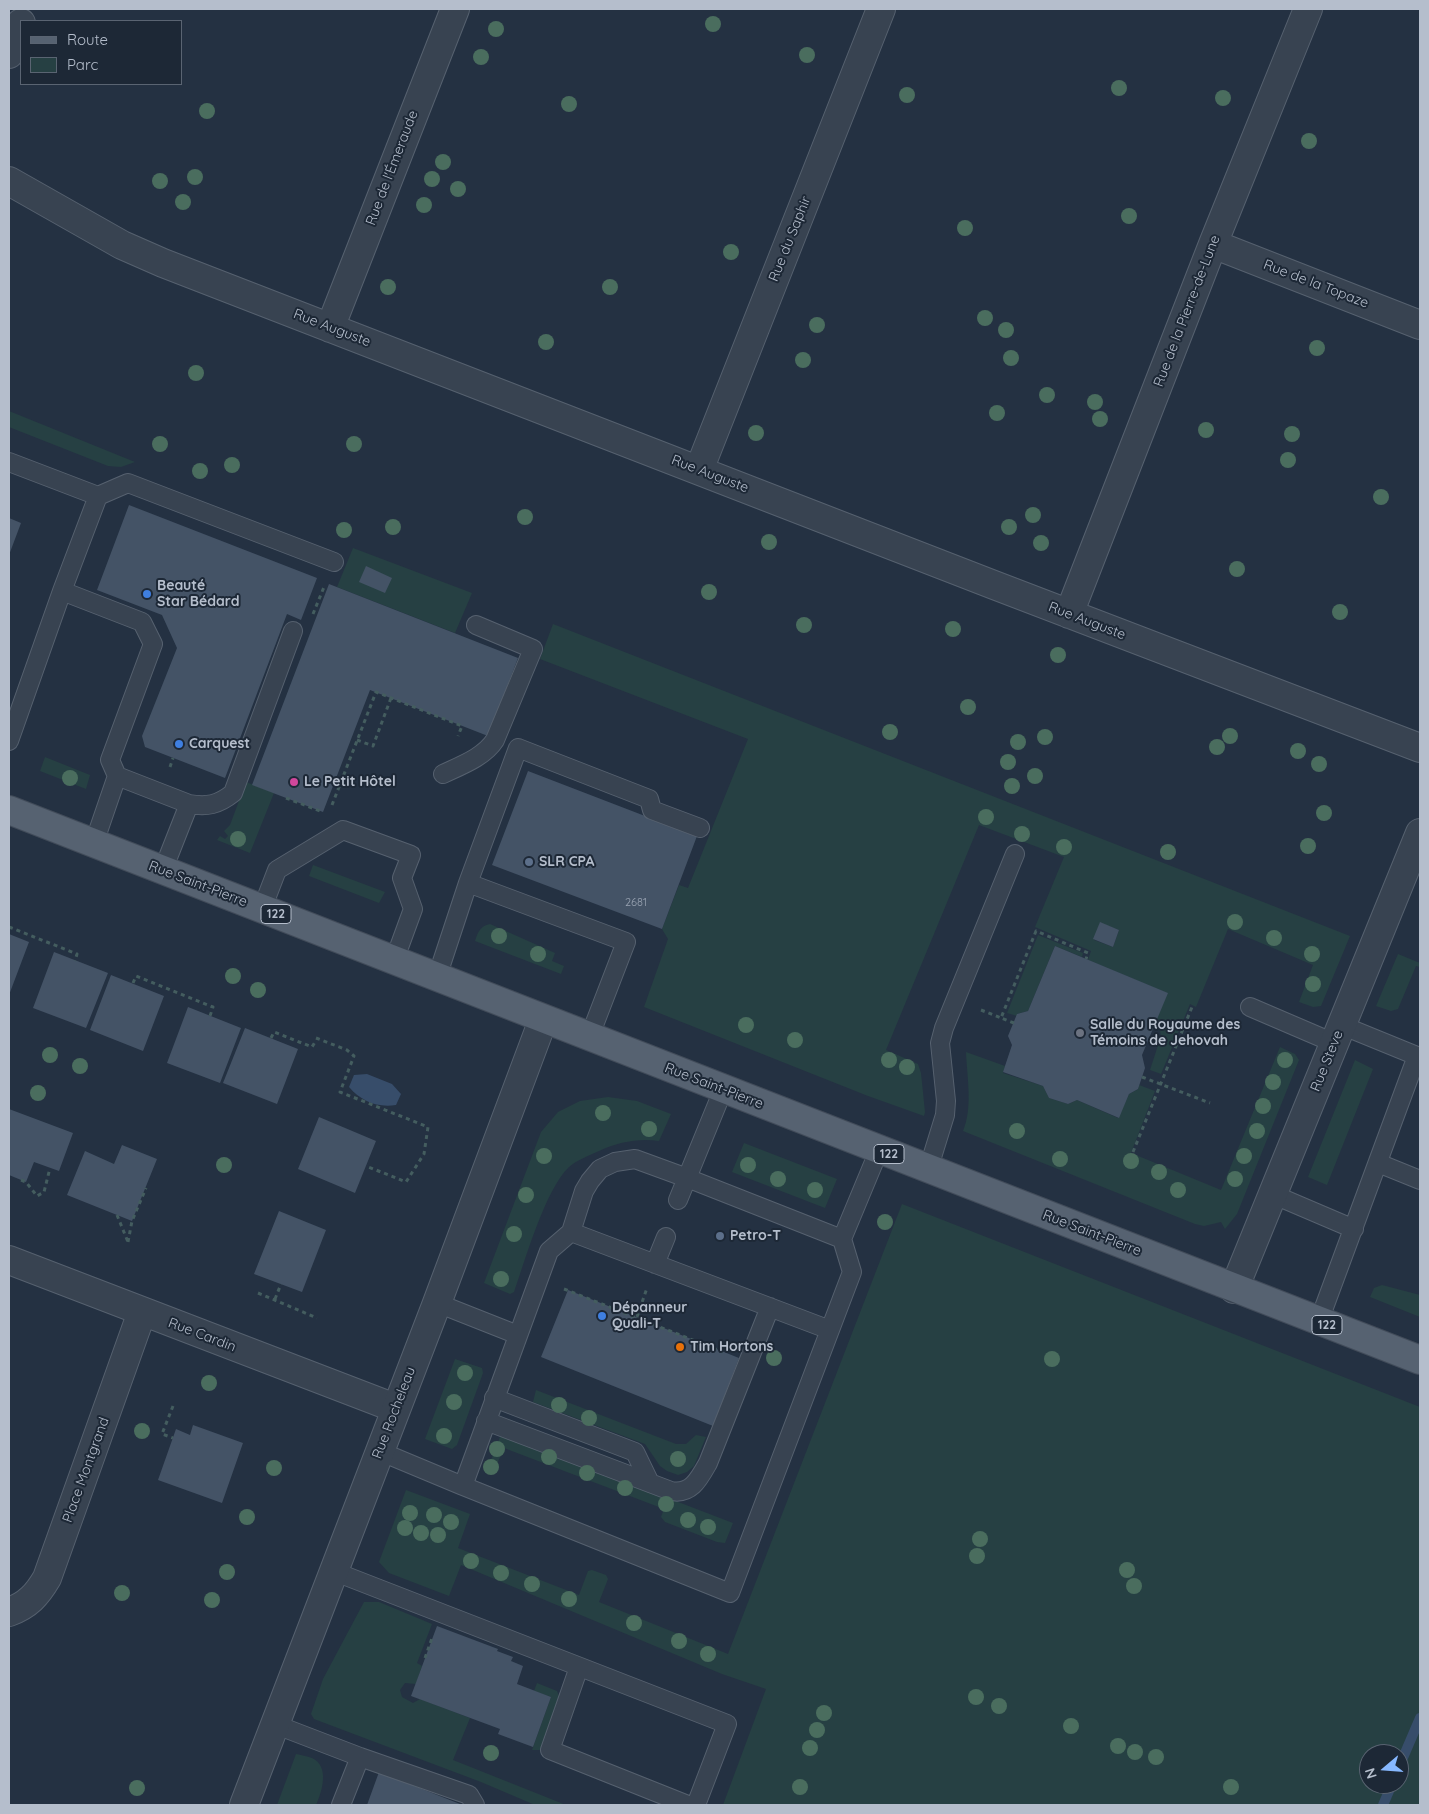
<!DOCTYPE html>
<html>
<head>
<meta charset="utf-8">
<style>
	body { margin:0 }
	#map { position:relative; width:1429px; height:1814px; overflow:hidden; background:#243142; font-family:Quicksand,sans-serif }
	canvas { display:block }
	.frame { position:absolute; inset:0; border:10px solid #b5becc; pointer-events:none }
	.legend { position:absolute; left:20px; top:20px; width:162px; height:65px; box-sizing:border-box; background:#1d2836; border:1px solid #5a6472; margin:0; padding:6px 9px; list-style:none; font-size:15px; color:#b5becc }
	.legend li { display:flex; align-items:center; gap:10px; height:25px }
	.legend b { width:25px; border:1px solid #5a6472 }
	.north { position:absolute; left:1359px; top:1744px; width:50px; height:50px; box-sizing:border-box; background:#1d2836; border:1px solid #5a6472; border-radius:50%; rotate:252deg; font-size:14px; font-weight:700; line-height:20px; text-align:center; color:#b5becc }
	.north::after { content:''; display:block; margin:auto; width:18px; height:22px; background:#87b8ff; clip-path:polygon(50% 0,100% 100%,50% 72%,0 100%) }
</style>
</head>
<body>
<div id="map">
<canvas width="1429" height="1814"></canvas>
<div class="frame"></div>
<ul class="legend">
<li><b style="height:6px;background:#566271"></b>Route</li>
<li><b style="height:14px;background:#264043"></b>Parc</li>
</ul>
<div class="north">N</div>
</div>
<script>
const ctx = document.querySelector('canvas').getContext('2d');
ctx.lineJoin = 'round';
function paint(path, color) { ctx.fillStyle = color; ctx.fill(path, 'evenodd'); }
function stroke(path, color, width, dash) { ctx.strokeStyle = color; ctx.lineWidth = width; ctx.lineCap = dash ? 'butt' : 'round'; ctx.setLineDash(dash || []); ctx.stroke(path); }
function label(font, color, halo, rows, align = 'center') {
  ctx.font = font + ' Quicksand,sans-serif'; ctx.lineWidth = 4; ctx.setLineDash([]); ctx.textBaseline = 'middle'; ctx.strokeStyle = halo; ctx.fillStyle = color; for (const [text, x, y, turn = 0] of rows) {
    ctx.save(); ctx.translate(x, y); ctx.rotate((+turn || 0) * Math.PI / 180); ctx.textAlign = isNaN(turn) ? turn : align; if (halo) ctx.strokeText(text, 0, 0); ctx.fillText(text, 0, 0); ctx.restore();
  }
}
const green = new Path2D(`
	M9 411 135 462 121 467 108 466 9 427Z
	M353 548 472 593 455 633 337 587Z
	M553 624 1350 936 1321 1006 1313 1007 1299 1002 1313 965 1228 929 1196 1007 1190 1004 1161 1074 1150 1070 1161 1036 1160 1031 1153 1028 1167 993 1088 960 1091 951 1035 927 1064 857 979 825 886 1050 918 1064 921 1073 925 1112 924 1116 868 1096 644 1007 668 939 662 929 679 885 688 888 748 739 540 659ZM1100 923 1119 930 1113 947 1094 940Z
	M45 757 90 775 86 789 40 771Z
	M246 782 274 793 250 853 217 840 220 836 225 839 228 836 224 831 230 825Z
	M313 865 385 892 379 903 309 876Z
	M490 924 555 953 552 961 564 966 561 974 475 941C478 932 480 926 490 924Z
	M1038 935 1083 953 1082 957 1055 946 1028 1011 1017 1014V1016L1007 1013Z
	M1398 954 1420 963V967L1416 966 1398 1009 1391 1011 1376 1006Z
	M1280 1047 1295 1054 1299 1060 1237 1214 1225 1229 1221 1222 1204 1226 1195 1224 963 1131C973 1108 967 1077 966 1052L1005 1066 1003 1073 1043 1086 1049 1098 1068 1104 1077 1100 1118 1118 1129 1094 1138 1089 1139 1085 1155 1091 1131 1153 1221 1190Z
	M1355 1060 1373 1069 1327 1185 1308 1177Z
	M608 1097 637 1101 671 1114 659 1141C639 1138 618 1142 599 1151 590 1155 577 1160 569 1167 545 1190 526 1258 514 1292L510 1294 484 1283 541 1132 558 1112 580 1101Z
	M744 1143 837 1179 825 1208 732 1172Z
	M902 1204 1420 1407V1805H723L766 1689 722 1674 461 1565 449 1596 389 1573 379 1562 406 1490 470 1514 458 1548 579 1595 588 1571 592 1570 606 1575 608 1579 599 1602 728 1654ZM1369 1754H1399V1784H1369Z
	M1382 1285 1420 1295V1317L1370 1297 1374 1288Z
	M455 1359 482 1368 483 1373 457 1445 452 1449 425 1439Z
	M536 1390 676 1444H686L696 1435 706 1437 694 1466 687 1472 678 1475 667 1471 660 1466 645 1444 533 1402Z
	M506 1436 733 1523 725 1543 717 1542 665 1522 661 1517 664 1509 504 1448 494 1471 489 1474 487 1470 500 1437Z
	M364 1602H379L432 1624 417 1663 422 1666 416 1684 405 1683 400 1690 402 1697 413 1703 420 1699 470 1718 453 1760 566 1805H535L481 1782 314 1719 311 1714 323 1679Z
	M537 1683 557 1691 559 1696 540 1750H532L551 1697 534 1691Z
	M296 1754C301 1755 307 1756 312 1758 330 1766 322 1792 316 1805H277Z`);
const water = new Path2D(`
	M367 1074 392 1084 401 1094 396 1105C377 1108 361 1101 349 1087L354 1075Z`);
const stream = new Path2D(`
	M1399 1767 1420 1718
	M1383 1805 1392 1784`);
const building = new Path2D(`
	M129 505 317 578 301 620 287 614 225 778 145 747 142 736 177 648 162 615 97 590Z
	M9 518 21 523 9 555Z
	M366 566 392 578 385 593 359 582Z
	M329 584 518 658 488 736 370 690 323 812 252 785Z
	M528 771 697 836 662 929 492 865Z
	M1100 922 1119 930 1113 947 1093 939Z
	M9 934 29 942 9 995Z
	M1055 946 1168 993 1142 1055 1145 1068 1138 1089 1129 1094 1119 1118 1077 1100 1068 1104 1049 1098 1043 1086 1003 1072 1012 1045 1008 1036 1017 1014 1028 1011Z
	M54 952 108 973 86 1028 33 1008Z
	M111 975 164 996 143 1051 90 1030Z
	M188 1007 241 1028 220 1083 167 1063Z
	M245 1028 298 1049 277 1104 223 1083Z
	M9 1109 73 1133 59 1171 34 1162 26 1182 9 1175Z
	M319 1117 376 1141 355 1193 298 1169Z
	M122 1145 157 1159 132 1221 67 1195 85 1151 114 1164Z
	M279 1211 326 1230 302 1292 254 1274Z
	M568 1290 739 1358 713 1426 541 1357Z
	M193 1425 243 1443 222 1503 158 1480 176 1429 190 1435Z
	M437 1626 498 1649 497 1651 513 1657 511 1661 523 1666 517 1684 551 1697 533 1747 498 1734 500 1729 411 1696Z
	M379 1772 460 1804V1805H367Z`);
const path = new Path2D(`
	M313 614 324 587
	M357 740 373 746 391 698
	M170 767 173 758
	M286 798 320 811
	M332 805 376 692 462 726 458 736
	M9 927 77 954 75 961
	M133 983 136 976 213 1007 210 1016
	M981 1010 1001 1018
	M1014 1023 1001 1018 1036 931 1088 953 1086 959
	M271 1038 274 1032 312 1047 315 1042
	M316 1038 347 1050 354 1056 340 1092 428 1127 424 1154 406 1182 366 1166
	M1142 1077 1210 1103
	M1133 1152 1192 1007
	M21 1180 26 1182 37 1196 44 1192 50 1168
	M117 1215 128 1242
	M128 1242 132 1221 146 1188
	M564 1289 723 1352
	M258 1293 317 1318
	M275 1299 281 1284
	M637 1317 647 1288
	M173 1406 162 1434 173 1438
	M425 1658 432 1638`);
const service = new Path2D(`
	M9 462 98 496 62 591
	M98 496 128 483 334 562
	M9 741 62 591 142 622 153 644 110 760 117 776
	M443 774C462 765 484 757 495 740L533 649 476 625
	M189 804C207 807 218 805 233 793L293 631
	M94 843 117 776 189 804 163 870
	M468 883 518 748 649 799 652 810 700 828
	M262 909 277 870 343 830 411 855 402 878 413 909 394 961
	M437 977 468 883 626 942 589 1038
	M1250 1007 1334 1043
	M723 1090 687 1178 842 1239 879 1150
	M1378 1163 1420 1180
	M928 1170 945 1115 946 1101 940 1043 944 1028 1015 854
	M1272 1194 1354 1229
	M678 1200 687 1178 635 1159 615 1162 600 1169 590 1181 584 1191 571 1232 549 1251 463 1486 730 1593 852 1272 842 1239
	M571 1232 830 1330
	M655 1264 666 1237
	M437 1303 518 1335
	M1319 1321 1417 1056 1341 1025
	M494 1398 635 1452 650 1483
	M486 1421 671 1491C691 1495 699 1479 708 1463L770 1307
	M379 1451 463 1486
	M333 1571 727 1724 696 1805
	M579 1667 550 1750 688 1805
	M274 1724 360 1757 341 1805
	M360 1757 469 1795 475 1805`);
const minor = new Path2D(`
	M9 54 21 23
	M9 181 122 245 163 263 994 585 1420 748
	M1213 244 1420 325
	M330 328 455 9
	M699 470 881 9
	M1069 614 1213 244 1308 9
	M9 1260 395 1408
	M1234 1289 1420 833
	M9 1612C28 1605 37 1595 47 1578L142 1312`);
const tertiary = new Path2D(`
	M244 1805 437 1303 543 1020`);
const primary = new Path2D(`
	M9 810 1420 1360`);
const trees = [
	[713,24],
	[496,29],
	[807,55],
	[481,57],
	[1119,88],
	[907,95],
	[1223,98],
	[569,104],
	[207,111],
	[1309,141],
	[443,162],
	[195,177],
	[432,179],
	[160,181],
	[458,189],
	[183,202],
	[424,205],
	[1129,216],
	[965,228],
	[731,252],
	[388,287],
	[610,287],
	[985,318],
	[817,325],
	[1006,330],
	[546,342],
	[1317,348],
	[1011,358],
	[803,360],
	[196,373],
	[1047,395],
	[1095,402],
	[997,413],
	[1100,419],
	[1206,430],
	[756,433],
	[1292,434],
	[160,444],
	[354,444],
	[1288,460],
	[232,465],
	[200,471],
	[1381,497],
	[1033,515],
	[525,517],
	[393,527],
	[1009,527],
	[344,530],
	[769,542],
	[1041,543],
	[1237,569],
	[709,592],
	[1340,612],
	[804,625],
	[953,629],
	[1058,655],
	[968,707],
	[890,732],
	[1230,736],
	[1045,737],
	[1018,742],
	[1217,747],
	[1298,751],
	[1008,762],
	[1319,764],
	[1035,776],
	[70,778],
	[1012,786],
	[1324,813],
	[986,817],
	[1022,834],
	[238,839],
	[1308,846],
	[1064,847],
	[1168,852],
	[1235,922],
	[499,936],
	[1274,938],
	[538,954],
	[1312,954],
	[233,976],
	[1313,984],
	[258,990],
	[746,1025],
	[795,1040],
	[50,1055],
	[889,1060],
	[1285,1060],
	[80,1066],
	[907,1067],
	[1273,1082],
	[38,1093],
	[1263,1106],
	[603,1113],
	[649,1129],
	[1017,1131],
	[1257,1131],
	[544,1156],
	[1244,1156],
	[1060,1159],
	[1131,1161],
	[224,1165],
	[748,1165],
	[1159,1172],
	[778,1179],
	[1235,1179],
	[815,1190],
	[1178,1190],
	[526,1195],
	[885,1222],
	[514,1234],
	[501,1279],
	[774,1358],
	[1052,1359],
	[465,1373],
	[209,1383],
	[454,1402],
	[559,1405],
	[589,1418],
	[142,1431],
	[444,1436],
	[497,1449],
	[549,1457],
	[678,1459],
	[491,1467],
	[274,1468],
	[587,1473],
	[625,1488],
	[666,1504],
	[410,1513],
	[434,1515],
	[247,1517],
	[688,1520],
	[451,1522],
	[708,1527],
	[405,1528],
	[421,1533],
	[438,1535],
	[980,1539],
	[977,1556],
	[471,1561],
	[1127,1570],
	[227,1572],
	[501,1573],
	[532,1584],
	[1134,1586],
	[122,1593],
	[569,1599],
	[212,1600],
	[634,1623],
	[679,1641],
	[708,1654],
	[976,1697],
	[999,1706],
	[824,1713],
	[1071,1726],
	[817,1730],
	[1118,1746],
	[810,1748],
	[1135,1752],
	[491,1753],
	[1156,1757],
	[800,1787],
	[1231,1787],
	[137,1788]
];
const markers = [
	[147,594,5,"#3f7fe0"],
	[179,744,5,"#3f7fe0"],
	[294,782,5,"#d1479c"],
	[529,862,5,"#5c6f8a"],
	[1080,1033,5,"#6b7280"],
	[720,1236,5,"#5c6f8a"],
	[602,1316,5,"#3f7fe0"],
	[680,1347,5,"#e8710a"]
];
const numberNames = [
	["2681",636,903]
];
const shields = [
	[276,914,30],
	[889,1154,30],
	[1327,1325,30]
];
const shieldNames = [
	["122",276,914],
	["122",889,1154],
	["122",1327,1325]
];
const streetNames = [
	["Rue de l'Émeraude",392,168,-69],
	["Rue du Saphir",790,239,-68],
	["Rue de la Topaze",1316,284,21],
	["Rue de la Pierre-de-Lune",1187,311,-69],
	["Rue Auguste",332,328,21],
	["Rue Auguste",710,474,21],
	["Rue Auguste",1087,621,21],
	["Rue Saint-Pierre",198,884,21],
	["Rue Steve",1327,1061,-68],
	["Rue Saint-Pierre",714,1086,21],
	["Rue Saint-Pierre",1092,1233,21],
	["Rue Cardin",202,1335,21],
	["Rue Rocheleau",394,1413,-69],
	["Place Montgrand",86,1470,-70]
];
const poiNames = [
	["Beauté",157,586],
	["Star Bédard",157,602],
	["Carquest",189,744],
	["Le Petit Hôtel",304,782],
	["SLR CPA",539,862],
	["Salle du Royaume des",1090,1025],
	["Témoins de Jehovah",1090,1041],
	["Petro-T",730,1236],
	["Dépanneur",612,1308],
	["Quali-T",612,1324],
	["Tim Hortons",690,1347]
];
paint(green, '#264043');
paint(water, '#374d6a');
stroke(stream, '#374d6a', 10);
paint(building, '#445366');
stroke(service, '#56616f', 20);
stroke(minor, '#56616f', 30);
stroke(tertiary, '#56616f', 30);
stroke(primary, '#424c5a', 30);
stroke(path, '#445d5f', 3, [4, 4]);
stroke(service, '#384351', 18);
stroke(minor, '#384351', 28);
stroke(tertiary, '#384351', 28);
stroke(primary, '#566271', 28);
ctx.fillStyle = '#4a6d5e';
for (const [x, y] of trees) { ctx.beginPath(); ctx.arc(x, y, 8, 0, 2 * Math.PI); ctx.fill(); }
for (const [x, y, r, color] of markers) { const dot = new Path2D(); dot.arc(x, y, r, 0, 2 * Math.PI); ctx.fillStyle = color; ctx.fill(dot); stroke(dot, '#1d2836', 2); }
label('11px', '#99a3b2', null, numberNames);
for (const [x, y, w] of shields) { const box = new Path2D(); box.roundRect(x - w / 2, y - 9.5, w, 19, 4); ctx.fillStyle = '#1d2836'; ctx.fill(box); stroke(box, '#b5becc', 1); }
label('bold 12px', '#b5becc', null, shieldNames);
label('14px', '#b5becc', '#1d2836', streetNames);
label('bold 14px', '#b5becc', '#1d2836', poiNames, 'left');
</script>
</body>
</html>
